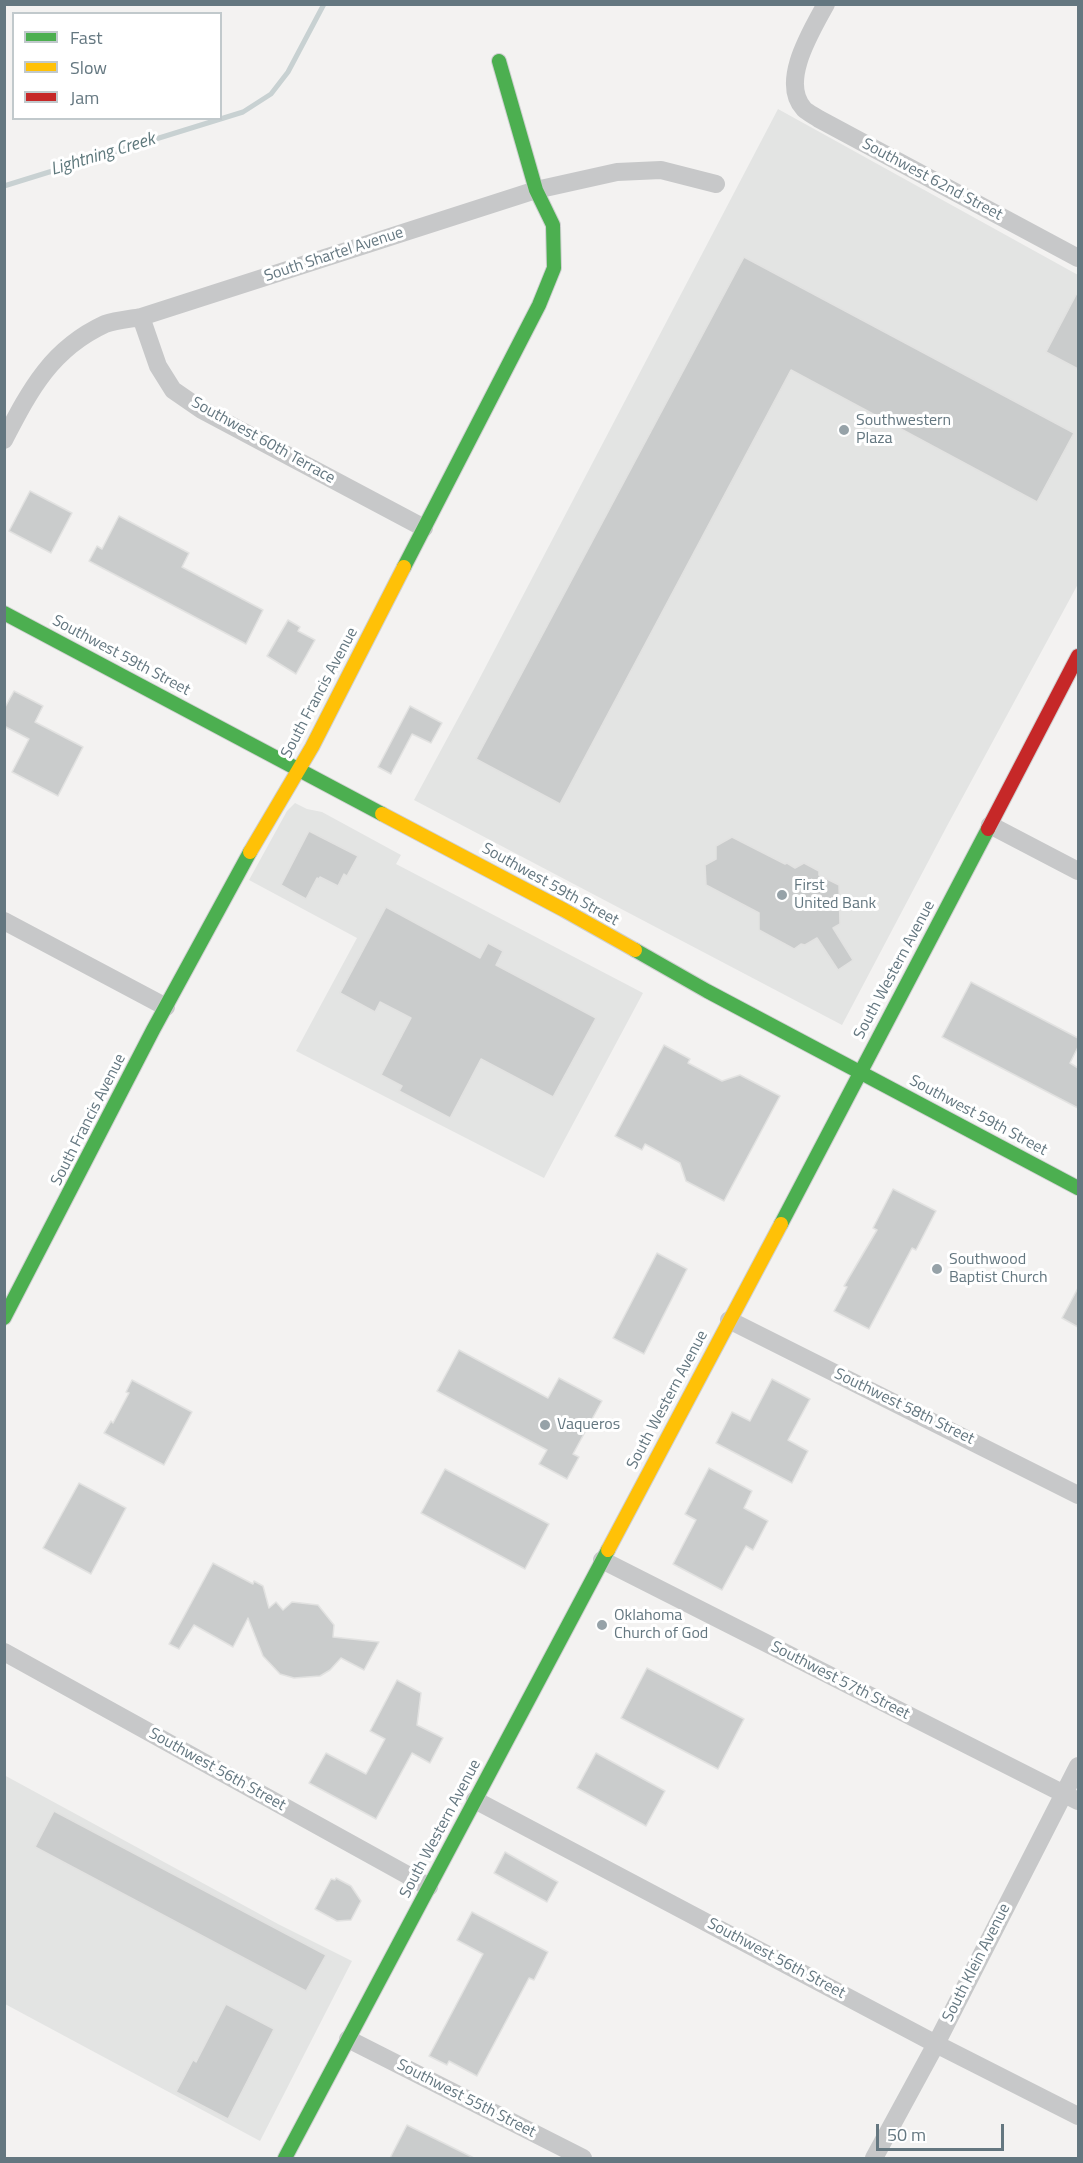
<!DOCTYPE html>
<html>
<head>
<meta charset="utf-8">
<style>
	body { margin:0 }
	#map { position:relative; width:1083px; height:2163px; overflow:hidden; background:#f3f2f1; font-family:"Titillium Web",sans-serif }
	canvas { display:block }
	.frame { position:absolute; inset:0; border:6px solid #647780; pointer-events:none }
	.legend { position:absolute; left:12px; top:12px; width:210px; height:108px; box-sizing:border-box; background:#fff; border:2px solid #c1c9cc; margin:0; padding:8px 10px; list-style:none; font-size:18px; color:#647780 }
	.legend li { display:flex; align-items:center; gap:12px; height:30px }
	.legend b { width:30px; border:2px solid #c1c9cc }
	.scale { position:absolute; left:876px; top:2124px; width:128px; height:27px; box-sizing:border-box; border:3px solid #647780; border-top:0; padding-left:8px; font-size:18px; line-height:21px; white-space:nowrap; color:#647780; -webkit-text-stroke:4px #fff; paint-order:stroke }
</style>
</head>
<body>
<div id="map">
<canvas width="1083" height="2163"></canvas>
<div class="frame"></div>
<ul class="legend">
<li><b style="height:8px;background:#4caf50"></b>Fast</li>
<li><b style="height:8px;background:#ffc107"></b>Slow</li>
<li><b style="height:8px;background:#c62828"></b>Jam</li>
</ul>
<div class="scale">50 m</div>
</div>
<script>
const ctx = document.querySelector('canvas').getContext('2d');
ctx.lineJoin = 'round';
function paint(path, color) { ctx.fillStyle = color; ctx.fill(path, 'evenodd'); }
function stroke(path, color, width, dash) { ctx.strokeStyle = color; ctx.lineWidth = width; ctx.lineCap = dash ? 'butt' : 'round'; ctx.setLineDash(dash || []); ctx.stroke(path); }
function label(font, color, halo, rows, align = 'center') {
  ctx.font = font + ' "Titillium Web",sans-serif'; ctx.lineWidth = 6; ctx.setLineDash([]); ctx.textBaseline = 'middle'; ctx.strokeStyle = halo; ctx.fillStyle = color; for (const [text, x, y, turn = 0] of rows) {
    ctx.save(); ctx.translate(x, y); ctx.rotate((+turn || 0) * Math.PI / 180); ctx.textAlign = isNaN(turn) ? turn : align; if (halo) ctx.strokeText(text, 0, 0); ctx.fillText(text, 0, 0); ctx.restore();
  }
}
const built = new Path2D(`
	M778 109 1078 275V584L947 826 842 1025 414 800 474 689Z
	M295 803 307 809 322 812 401 855 396 864 643 993 544 1178 296 1051 357 938 249 880 287 811Z
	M4 1775 278 1924 352 1961 260 2141 5 2004Z`);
const stream = new Path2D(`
	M4 186 243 112 271 94 288 72 324 4`);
const building = new Path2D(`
	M744 257 1074 433 1037 502 791 370 560 804 476 759Z
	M1078 291V369L1046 352Z
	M30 491 72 513 51 553 9 531Z
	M119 516 189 553 182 567 263 610 246 644 89 561 97 546 102 549Z
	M288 620 300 627 298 631 315 640 296 674 267 656Z
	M14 691 43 706 35 722 83 747 58 796 12 772 29 739 4 726V709Z
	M410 706 442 723 431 743 412 734 391 774 378 767Z
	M309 831 358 856 347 876 344 874 338 886 320 877 319 879 317 878 306 899 281 885Z
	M732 837 785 864 787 863 795 868 804 863 819 871V875L839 885 840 924 833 928 853 960 838 970 817 938 805 945 801 944 794 949 759 930V913L706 885 705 865 716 859V846Z
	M386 907 480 958 488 943 503 951 496 965 596 1018 553 1097 481 1059 450 1118 399 1091 402 1086 381 1075 411 1018 380 1002 375 1012 340 993Z
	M971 982 1078 1038V1047L1070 1063 1078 1068V1108L942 1037Z
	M664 1045 690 1059 688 1063 722 1081 740 1075 780 1096 724 1201 686 1181 680 1163 645 1144 642 1150 615 1136Z
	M893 1189 936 1211 916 1250 912 1248 869 1329 834 1311 847 1287 844 1286 877 1230 873 1228Z
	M657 1253 687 1269 644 1354 613 1338Z
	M1078 1288V1327L1062 1318Z
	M459 1350 548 1398 559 1378 602 1401 573 1454 579 1457 567 1479 539 1464 547 1450 437 1391Z
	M772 1379 810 1399 788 1440 808 1451 792 1483 716 1443 732 1412 750 1421Z
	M132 1380 192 1412 164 1465 104 1433 111 1421 113 1423 129 1393 126 1392Z
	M709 1468 752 1491 744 1508 768 1521 753 1550 746 1546 722 1590 673 1564 696 1520 685 1514Z
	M445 1469 549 1524 525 1569 421 1513Z
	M79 1483 126 1508 91 1574 43 1548Z
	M213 1563 253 1584 254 1581 263 1586 269 1608 276 1602 283 1610 292 1602 318 1605 334 1625 333 1637 379 1642 364 1670 341 1658 330 1670 320 1676 294 1678 280 1674 263 1656 248 1618 233 1647 194 1625 179 1649 169 1644Z
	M647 1668 744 1719 718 1769 621 1718Z
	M397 1680 421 1693 417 1725 443 1738 430 1763 412 1753 376 1819 309 1783 326 1753 366 1774 385 1739 370 1731Z
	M596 1753 665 1791 646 1826 577 1788Z
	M54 1811 326 1955 306 1991 35 1847Z
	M505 1852 558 1882 547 1902 494 1873Z
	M336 1878 351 1886 361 1901 351 1920 337 1921 315 1909 331 1879 335 1880Z
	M472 1912 548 1952 534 1980 529 1978 477 2076 449 2061 447 2065 429 2056 483 1954 457 1940Z
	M226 2004 274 2029 228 2119 176 2092 193 2060 196 2062Z
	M407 2125 474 2158H390Z`);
const street = new Path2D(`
	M826 4C812 30 779 82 804 109 808 113 815 116 819 119L1078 258
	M141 317 158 366 173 390 202 410 424 528
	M4 440C30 390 51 349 105 324 116 320 130 319 141 317L536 190 617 172 661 170 716 184
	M990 825 1078 871
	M4 921 166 1007
	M729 1320 1078 1495
	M602 1560 1078 1801
	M4 1652 429 1887
	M475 1800 936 2044 1078 2116
	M348 2039 583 2158
	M874 2158 936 2044 1078 1766`);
const fast = new Path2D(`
	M404 567 539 305 554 268 553 225 536 190 499 61
	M4 613 382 814
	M635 950 707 991 1078 1188
	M781 1224 988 829
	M4 1318 153 1030 250 852
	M285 2158 608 1550`);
const slow = new Path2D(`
	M382 814 564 910 635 950
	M250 852 312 747 404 567
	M608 1550 781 1224`);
const jam = new Path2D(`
	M988 829 1078 656`);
const markers = [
	[844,430,6,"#96a2a8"],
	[782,895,6,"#96a2a8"],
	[937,1269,6,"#96a2a8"],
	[545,1425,6,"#96a2a8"],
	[602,1625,6,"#96a2a8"]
];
const streetNames = [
	["Southwest 62nd Street",932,180,28],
	["South Shartel Avenue",334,255,-18],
	["Southwest 60th Terrace",263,441,29],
	["Southwest 59th Street",121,656,28],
	["South Francis Avenue",320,693,-62],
	["Southwest 59th Street",550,885,29],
	["South Western Avenue",895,970,-62],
	["Southwest 59th Street",978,1116,28],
	["South Francis Avenue",89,1120,-63],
	["South Western Avenue",668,1400,-62],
	["Southwest 58th Street",904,1407,26],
	["Southwest 57th Street",840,1681,27],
	["Southwest 56th Street",217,1770,29],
	["South Western Avenue",441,1829,-62],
	["Southwest 56th Street",776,1959,28],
	["South Klein Avenue",977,1963,-63],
	["Southwest 55th Street",466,2099,27]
];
const poiNames = [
	["Southwestern",856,421],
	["Plaza",856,439],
	["First",794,886],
	["United Bank",794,904],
	["Southwood",949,1260],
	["Baptist Church",949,1278],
	["Vaqueros",557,1425],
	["Oklahoma",614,1616],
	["Church of God",614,1634]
];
const waterNames = [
	["Lightning Creek",103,155,-17]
];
paint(built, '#e3e4e3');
stroke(stream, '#c8d1d2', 5);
paint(building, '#cacccc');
stroke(building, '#e2e2e1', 1.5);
stroke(fast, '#cfd0d1', 16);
stroke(slow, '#cfd0d1', 16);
stroke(jam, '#cfd0d1', 16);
stroke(street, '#c7c8c9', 18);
stroke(fast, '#4caf50', 14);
stroke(slow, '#ffc107', 14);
stroke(jam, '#c62828', 14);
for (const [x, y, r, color] of markers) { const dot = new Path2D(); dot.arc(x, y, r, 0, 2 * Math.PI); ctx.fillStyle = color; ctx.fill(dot); stroke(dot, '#fff', 2); }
label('16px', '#647780', '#fff', streetNames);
label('16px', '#647780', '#fff', poiNames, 'left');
label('italic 18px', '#5f797d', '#fff', waterNames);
</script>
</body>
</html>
